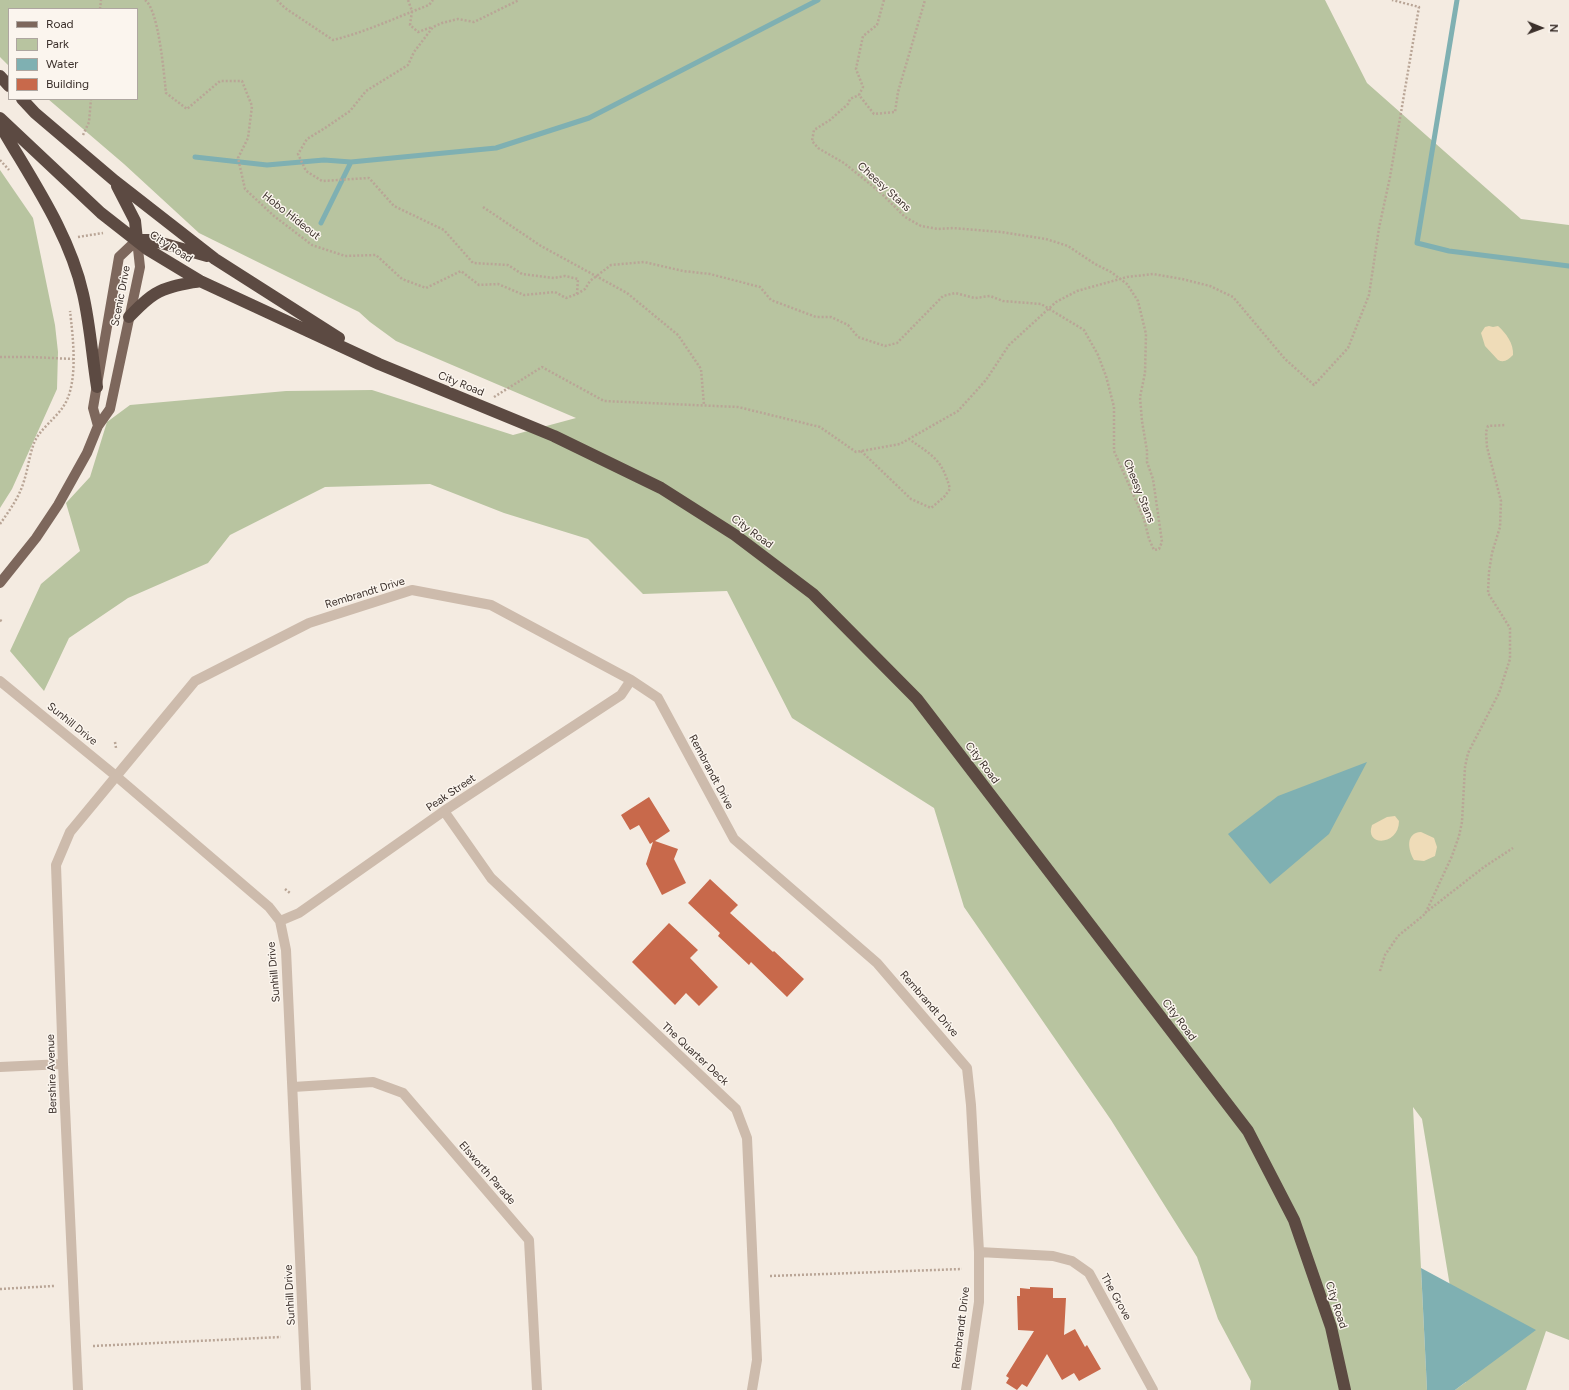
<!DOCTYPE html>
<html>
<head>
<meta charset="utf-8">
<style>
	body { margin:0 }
	#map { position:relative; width:1569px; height:1390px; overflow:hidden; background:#f4ebe1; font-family:Figtree,sans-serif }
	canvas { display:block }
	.legend { position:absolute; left:8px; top:8px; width:130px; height:92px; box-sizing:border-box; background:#fbf5ee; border:1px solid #aea6a0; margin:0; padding:5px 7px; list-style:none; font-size:12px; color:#3b302b }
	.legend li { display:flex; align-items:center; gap:8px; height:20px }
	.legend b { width:20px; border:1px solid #aea6a0 }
	.north { position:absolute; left:1521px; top:8px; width:40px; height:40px; -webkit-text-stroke:3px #fbf5ee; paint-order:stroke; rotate:91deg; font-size:11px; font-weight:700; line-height:16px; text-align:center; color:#3b302b }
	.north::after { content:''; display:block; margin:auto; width:14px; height:18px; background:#3b302b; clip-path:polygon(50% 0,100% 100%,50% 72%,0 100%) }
</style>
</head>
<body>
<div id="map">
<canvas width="1569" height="1390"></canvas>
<ul class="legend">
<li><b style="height:5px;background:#7d675c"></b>Road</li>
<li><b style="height:11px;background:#b8c4a0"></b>Park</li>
<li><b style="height:11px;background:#7fb0b2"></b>Water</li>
<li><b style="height:11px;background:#c8694b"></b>Building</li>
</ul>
<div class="north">N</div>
</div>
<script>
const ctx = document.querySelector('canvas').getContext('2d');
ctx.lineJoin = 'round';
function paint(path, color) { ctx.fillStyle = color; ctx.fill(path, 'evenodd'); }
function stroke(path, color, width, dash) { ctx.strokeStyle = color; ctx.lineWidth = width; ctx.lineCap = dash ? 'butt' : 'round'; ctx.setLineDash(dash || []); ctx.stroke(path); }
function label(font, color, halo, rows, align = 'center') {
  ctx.font = font + ' Figtree,sans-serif'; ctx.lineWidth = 3; ctx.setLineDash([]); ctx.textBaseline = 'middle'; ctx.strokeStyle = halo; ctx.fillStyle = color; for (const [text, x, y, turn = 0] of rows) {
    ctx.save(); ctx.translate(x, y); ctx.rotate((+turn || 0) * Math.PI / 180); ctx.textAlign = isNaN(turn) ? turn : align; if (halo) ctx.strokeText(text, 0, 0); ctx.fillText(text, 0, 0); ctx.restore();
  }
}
const green = new Path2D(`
	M0 0H1325L1367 83 1521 219 1569 225V1340L1546 1331 1526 1390H1455L1466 1382 1422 1119 1413 1107 1427 1390H1250L1251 1381 1218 1319 1197 1257 1111 1120 964 907 934 808 792 718 727 591 643 594 588 539 504 513 430 484 325 487 230 535 208 563 128 598 69 638 44 691 10 651 41 584 80 551 66 503 90 477 107 422 130 405 286 391 372 390 513 435 576 418 396 341 370 322 359 312 199 233 124 164 48 99H137V9H9V66L0 57Z
	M0 170 33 218 55 325 58 352 57 389 12 489 0 508Z`);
const sand = new Path2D(`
	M1489 326 1493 327 1498 326C1506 333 1514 344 1513 355 1508 360 1504 363 1498 360L1485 346 1481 333 1485 327Z
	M1395 816 1399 821C1399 846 1364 847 1372 825L1387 817Z
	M1421 832 1434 838 1437 847 1435 856 1424 861 1414 860C1408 850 1405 833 1421 832Z`);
const water = new Path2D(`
	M1367 762 1329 834 1270 884 1228 834 1278 796Z
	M1421 1268 1536 1330 1455 1390H1427Z`);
const stream = new Path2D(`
	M1457 0 1417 243 1449 251 1569 266
	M195 157 267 165 324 160 351 162
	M321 223 351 162 496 148 589 118 818 0`);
const building = new Path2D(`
	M649 797 670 831 655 841 678 849 674 859 686 883 662 895 646 864 653 842 650 844 639 825 630 830 621 815Z
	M710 879 738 905 730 913 773 952 774 951 804 979 787 997 751 962 749 965 718 936 720 933 688 903Z
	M669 923 698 950 690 958 718 987 699 1006 686 993 675 1005 632 962Z
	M1030 1287 1053 1288V1298H1066L1064 1335 1075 1329 1085 1347 1087 1345 1101 1369 1079 1381 1074 1373 1062 1380 1047 1354 1027 1387 1022 1384 1017 1390 1006 1383 1009 1378 1006 1376 1034 1331 1018 1330 1017 1296H1020V1288L1030 1289Z`);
const path = new Path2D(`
	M145 0C159 10 164 75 166 93L187 109 220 81H242L252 106 248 138 238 158 245 189 274 216 312 245 345 256 376 255 402 279 426 288 461 271 479 285 498 284 524 295 555 292 566 298 577 294 578 279 565 276 554 278 522 274 508 265 473 263 444 230 394 206 369 178 322 181 306 171 298 154 307 139 325 128 350 111 366 91 408 65 414 52 433 27 442 23 458 19 474 22 519 0
	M277 0 285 8 333 40C366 32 397 17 429 5L433 0
	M408 0 412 11 410 25 418 32 432 27
	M884 0 877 25 863 36 856 69 863 87 859 95 874 114 895 112 898 92 925 0
	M100 9 101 0
	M83 135 89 122 91 99
	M0 160 9 170
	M483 207 541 246 627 293 678 335 701 369 704 405
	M78 237 103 233
	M577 294 585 289 590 281 611 265 644 262 683 271 710 274 760 287 771 300 816 317H831L848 325 858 337 885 346 897 343 943 296 955 293 975 298 990 296 1003 301 1041 304 1084 330 1098 355 1106 376 1114 407V451L1144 519 1149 539 1154 550 1159 549 1162 542 1153 479 1147 462V451L1142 421 1140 397 1145 373 1146 334 1138 301 1127 284 1111 272 1095 264 1068 246 1046 239 1001 232 953 228 938 229 921 226 905 217 881 193 844 163 818 148 812 141 814 130 830 120 848 104 850 99 859 95
	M0 357H31L73 359
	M494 397 542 367 604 401 738 407 820 427 856 452 900 444 958 411 986 380 1009 345 1056 302 1077 291 1127 277 1153 274 1182 279 1210 286 1233 297 1285 359 1314 385 1348 348 1369 295 1379 228 1390 177 1419 7 1392 0
	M861 451 911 499 931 508 944 497 950 489C942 459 933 456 909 439
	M0 524C9 511 18 499 23 484 28 470 29 456 34 443 39 430 55 419 63 407 79 384 73 338 70 311
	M0 620 3 622
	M115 742 116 748
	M285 889 290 893
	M1425 913 1484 867 1513 848
	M1380 971 1385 955 1398 936 1425 914 1452 856 1459 836 1462 822 1465 767 1468 753 1499 693 1510 659V628L1488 593 1489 572 1492 553 1500 527 1501 501 1487 447 1486 432 1488 426 1505 425
	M770 1276 962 1269
	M0 1289 54 1286
	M93 1346 281 1337`);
const minor = new Path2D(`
	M0 681 116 776 269 907 280 921 286 950 306 1390
	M444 811 491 878 736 1109 747 1138 757 1360 752 1390
	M280 921 299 913 444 811 621 695 631 680
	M0 1067 63 1064
	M293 1087 373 1082 403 1093 529 1240 537 1390
	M979 1252 1053 1256 1072 1261 1089 1273 1153 1390
	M78 1390 63 1064 56 865 70 832 195 681 309 623 412 590 491 605 631 680 658 698 734 839 877 963 967 1068 971 1105 979 1252V1302L966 1390`);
const major = new Path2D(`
	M98 426 93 408 119 257 137 240
	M0 583 36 538 58 505 87 453 98 426 110 409 140 267 137 240`);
const highway = new Path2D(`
	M0 76 9 86
	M22 99 35 113 115 181 215 259 339 338
	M0 118 101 213 147 249 200 281 379 364 554 436 661 488 735 535 813 594 917 699 1248 1131 1294 1220 1331 1327 1345 1390
	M0 125C31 179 69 232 83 294 90 324 92 356 97 387
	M117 186 135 221 137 240
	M137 240H151L207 256
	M129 317C137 309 145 300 155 294 168 286 185 284 200 281`);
const streetNames = [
	["Cheesy Stans",884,187,42],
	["Hobo Hideout",291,216,38],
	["City Road",171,247,33],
	["Scenic Drive",121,296,-79],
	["City Road",461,384,22],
	["Cheesy Stans",1139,491,68],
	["City Road",752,532,36],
	["Rembrandt Drive",365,593,-17],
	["Sunhill Drive",72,724,39],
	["City Road",982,763,53],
	["Rembrandt Drive",711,772,62],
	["Peak Street",451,793,-34],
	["Sunhill Drive",274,972,-95],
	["Rembrandt Drive",929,1004,49],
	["City Road",1179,1020,53],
	["The Quarter Deck",695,1054,43],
	["Bershire Avenue",52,1074,-92],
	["Elsworth Parade",487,1173,49],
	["Sunhill Drive",290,1295,-93],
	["The Grove",1116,1297,61],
	["City Road",1336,1305,72],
	["Rembrandt Drive",961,1328,-83]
];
paint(green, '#b8c4a0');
paint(sand, '#efdcb8');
paint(water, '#7fb0b2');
stroke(stream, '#7fb0b2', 5);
paint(building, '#c8694b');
stroke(path, '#b9a596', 2.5, [2, 2]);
stroke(minor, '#cdbbac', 10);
stroke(major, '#7d675c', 10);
stroke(highway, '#5c4a42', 12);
label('11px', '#3b302b', '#fbf5ee', streetNames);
</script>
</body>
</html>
